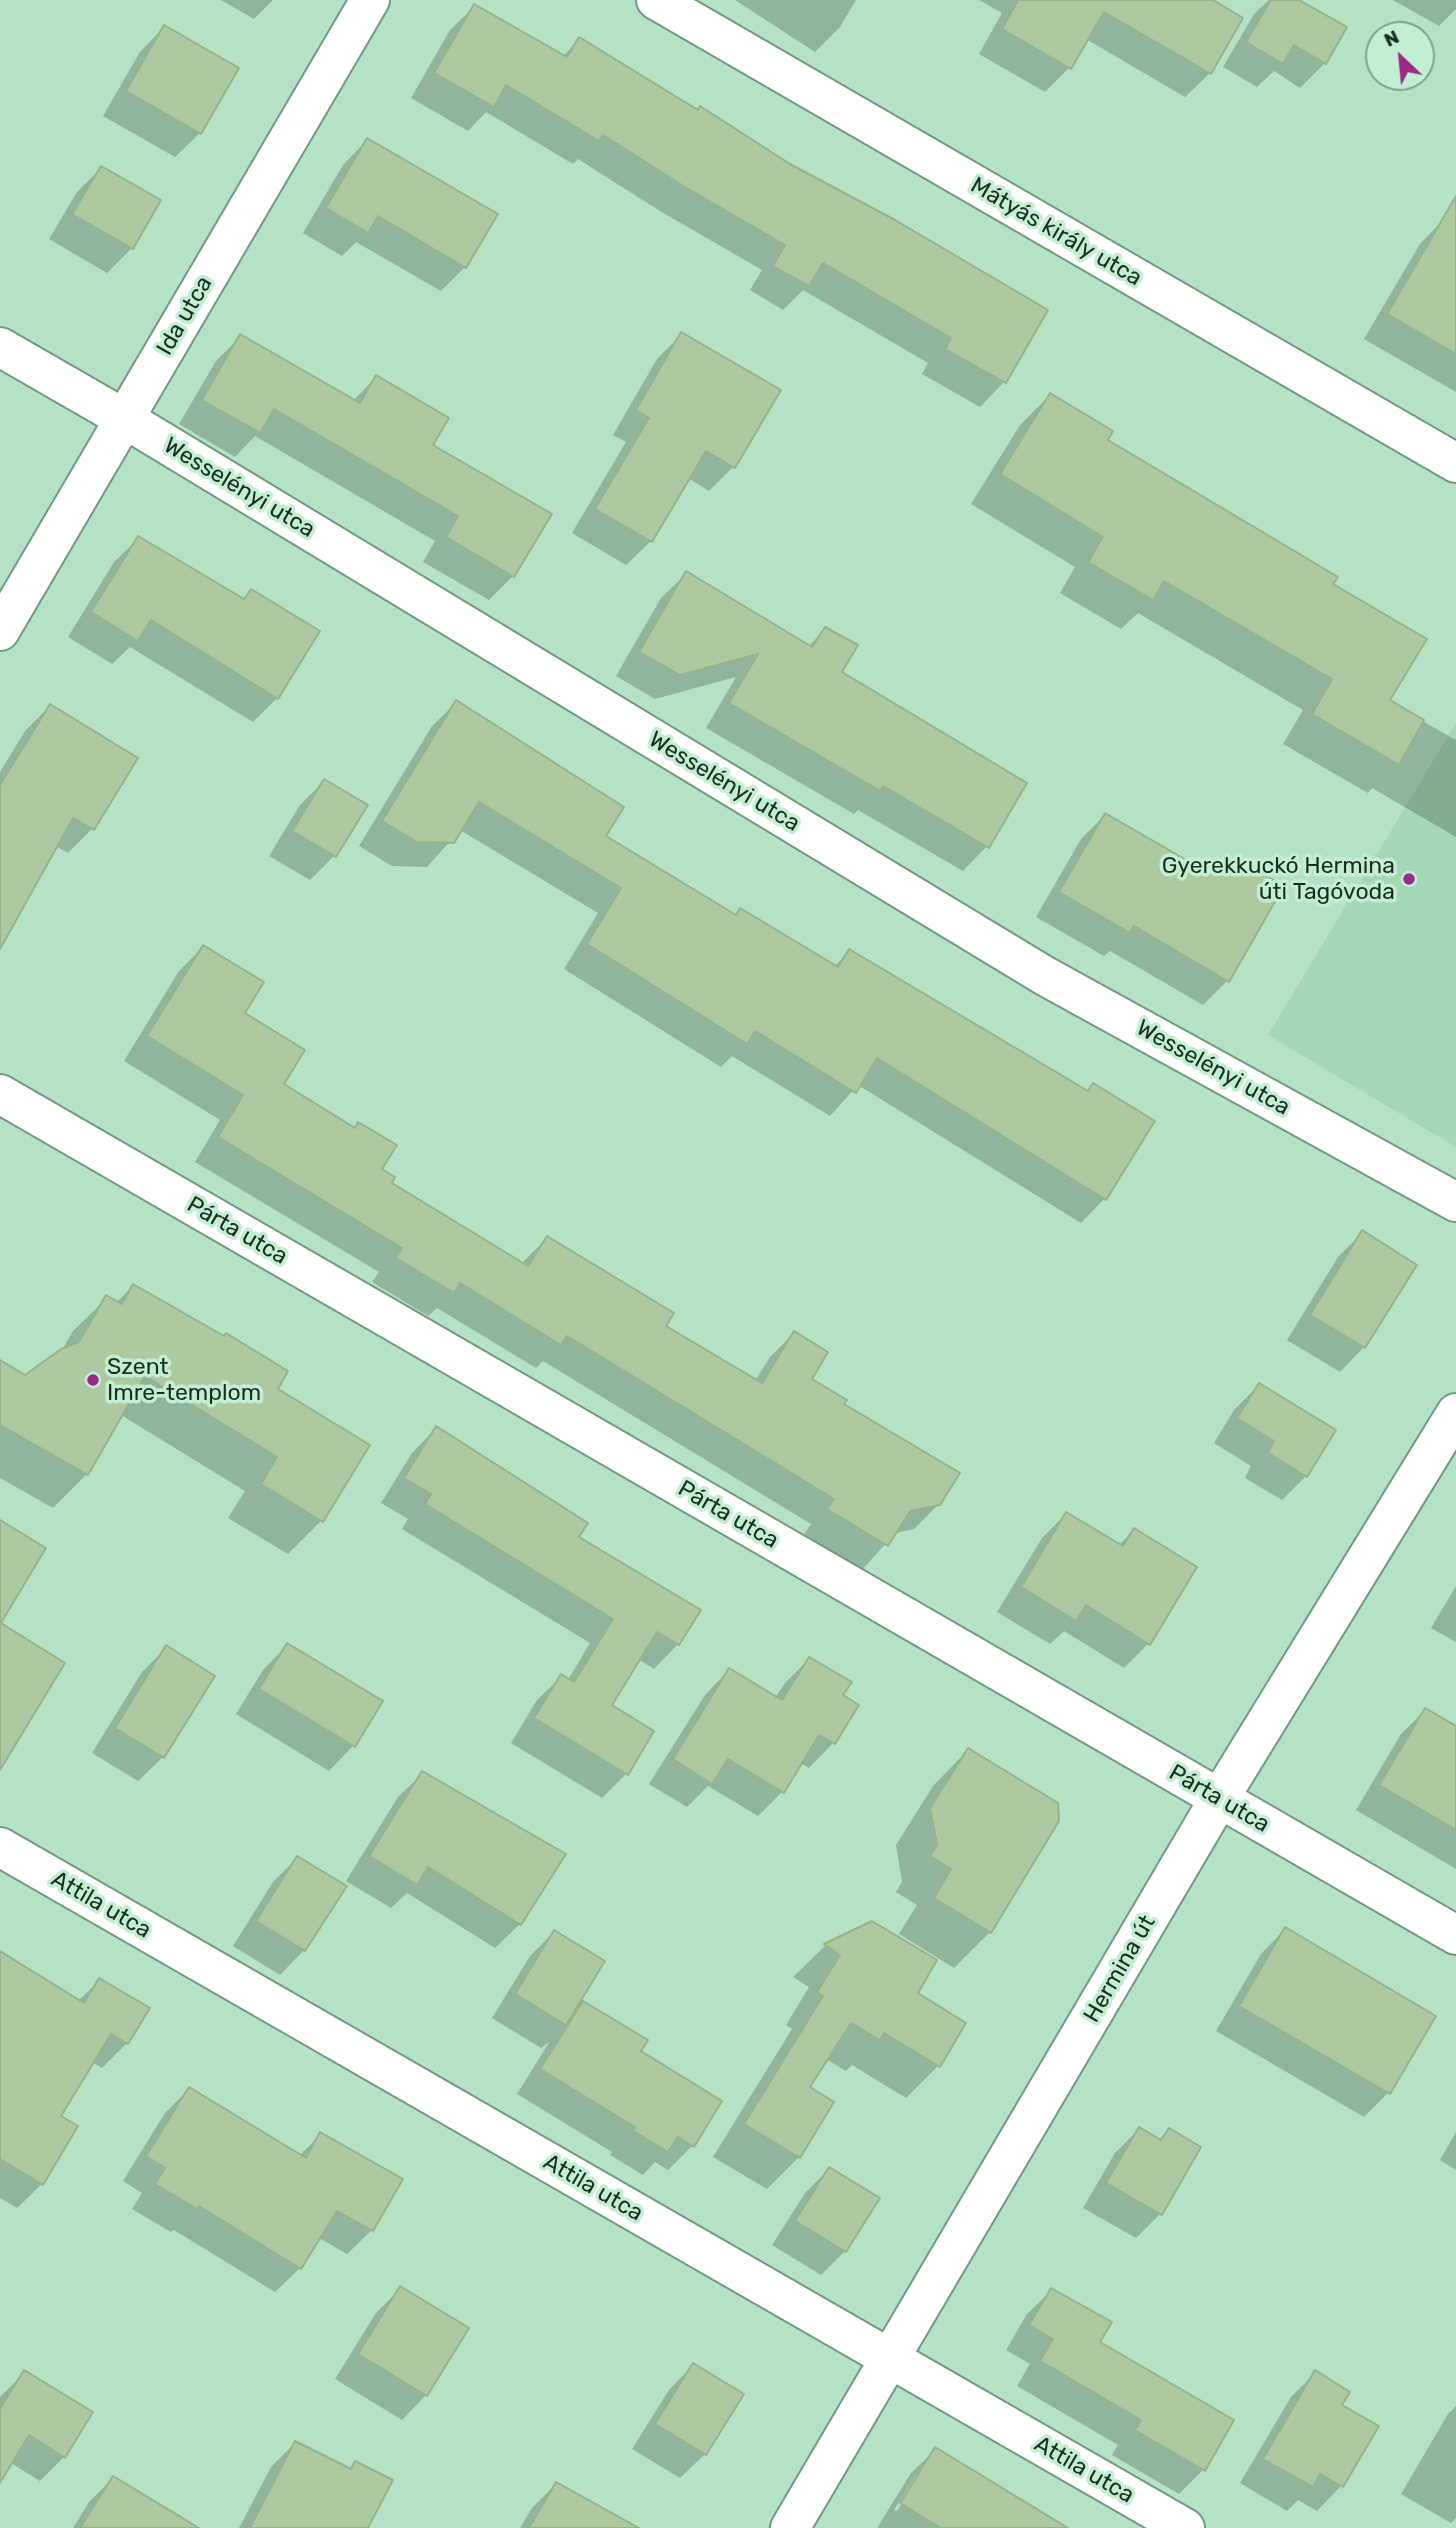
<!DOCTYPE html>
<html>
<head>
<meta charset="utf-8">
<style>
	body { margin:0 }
	#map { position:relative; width:1456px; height:2528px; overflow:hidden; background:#b5e1c4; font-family:Rubik,sans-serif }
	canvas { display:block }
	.north { position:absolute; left:1365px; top:21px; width:70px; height:70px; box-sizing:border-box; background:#c2efd1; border:2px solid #80a28b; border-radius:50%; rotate:334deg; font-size:19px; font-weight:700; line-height:28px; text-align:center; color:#1c2e23 }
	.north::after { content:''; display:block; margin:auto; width:24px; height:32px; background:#9a2987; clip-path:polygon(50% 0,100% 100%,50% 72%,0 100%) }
</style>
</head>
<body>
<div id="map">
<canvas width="1456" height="2528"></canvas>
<div class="north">N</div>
</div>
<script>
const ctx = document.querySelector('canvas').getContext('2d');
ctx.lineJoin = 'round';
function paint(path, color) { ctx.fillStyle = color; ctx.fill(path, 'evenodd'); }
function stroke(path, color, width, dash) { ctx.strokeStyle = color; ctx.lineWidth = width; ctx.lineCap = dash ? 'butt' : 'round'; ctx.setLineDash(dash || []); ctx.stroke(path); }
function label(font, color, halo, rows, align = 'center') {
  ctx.font = font + ' Rubik,sans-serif'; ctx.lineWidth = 7; ctx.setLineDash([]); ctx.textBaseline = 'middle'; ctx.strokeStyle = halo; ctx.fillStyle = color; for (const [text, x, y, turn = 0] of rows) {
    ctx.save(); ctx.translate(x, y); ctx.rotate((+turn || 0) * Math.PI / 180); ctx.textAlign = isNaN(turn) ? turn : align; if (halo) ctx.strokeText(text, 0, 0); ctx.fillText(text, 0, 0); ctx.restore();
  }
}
const built = new Path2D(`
	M1456 723V1147L1268 1035Z`);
const shadow = new Path2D(`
	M221 0H273L254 19Z
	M735 0H856L840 27 815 52Z
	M979 0H1209L1210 73 1185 97 1086 39 1069 68 1045 92 979 54 1002 13Z
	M1269 0H1296L1345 28 1325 63 1300 88 1274 71 1257 87 1223 67 1254 14Z
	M1393 0H1456V9L1439 26Z
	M475 6 563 56 579 40 789 166 1046 311 1004 382 980 407 922 374 928 363 803 290 783 310 750 290 762 270 660 211 578 159 573 164 486 112 468 131 411 98 450 30Z
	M164 27 200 133 175 157 103 116 140 52Z
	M367 140 465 267 441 291 356 242 342 256 303 233 343 165Z
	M101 168 159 201 132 248 107 273 49 239 77 192Z
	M1444 219 1456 226V392L1364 339 1420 244Z
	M682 334 734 466 709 491 688 478 651 541 626 565 572 533 626 442 613 435 657 359Z
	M241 336 353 401 376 377 431 445 513 576 489 600 423 562 435 541 255 436 235 457 179 424 216 361Z
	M1050 395 1106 440 1331 585 1387 701 1456 740V837L1372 788 1368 793 1283 744 1303 710 1138 613 1121 629 1060 593 1075 567 971 504 1020 425Z
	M139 538 242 600 251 591 277 698 253 722 130 647 112 664 68 637 114 562Z
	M686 574 808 647 825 629 840 673 987 846 963 871 858 810 854 814 706 728 736 677 655 699 616 676 661 598Z
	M457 702 604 836 734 916 740 910 834 967 849 951 1086 1092 1093 1085 1105 1198 1081 1223 858 1085 830 1116 732 1056 721 1067 564 969 598 913 460 830 427 867 392 866 359 846 432 726Z
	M50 706 92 829 68 853 56 846 0 946V772L25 731Z
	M324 781 334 856 310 880 269 856 300 805Z
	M1105 815 1205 873 1211 867 1225 875 1238 862 1227 981 1203 1005 1110 951 1104 956 1036 917 1081 839Z
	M203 947 281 1085 354 1129 358 1124 389 1183 521 1264 547 1238 664 1326 755 1381 770 1357 794 1333 810 1379 842 1404 939 1504 914 1529 895 1533 862 1570 804 1534 811 1524 543 1361 536 1368 437 1308 428 1316 372 1282 379 1272 195 1162 220 1120 124 1061 179 971Z
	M1362 1233 1364 1347 1340 1372 1287 1340 1338 1257Z
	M133 1286 275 1389 321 1521 288 1554 228 1518 245 1491 121 1415 87 1474 53 1508 0 1478V1362L25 1377 62 1350 73 1331 107 1298 116 1303Z
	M1259 1385 1306 1476 1282 1500 1245 1478 1251 1466 1214 1443 1234 1410Z
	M436 1428 678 1644 654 1669 638 1659 609 1705 652 1731 626 1774 602 1798 511 1743 537 1700 562 1676 568 1680 590 1643 402 1529 408 1519 381 1503 412 1453Z
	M1066 1514 1118 1546 1134 1530 1148 1644 1124 1668 1064 1631 1050 1644 997 1612 1042 1538Z
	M1456 1586V1642L1431 1628Z
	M287 1645 381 1702 353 1746 329 1771 236 1714 263 1670Z
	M166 1648 163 1757 138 1781 92 1753 142 1672Z
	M809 1659 841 1696 857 1706 833 1743 809 1768 800 1763 782 1792 758 1816 708 1786 687 1807 649 1784 705 1695 729 1670 775 1698 785 1683Z
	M1425 1710 1456 1728V1869L1356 1810 1401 1734Z
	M968 1750 990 1932 954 1968 899 1934 917 1905 896 1892 902 1882 896 1845 933 1786Z
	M423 1773 563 1854 520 1924 495 1948 407 1893 391 1908 346 1881 398 1797Z
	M297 1858 304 1950 280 1975 233 1946 273 1882Z
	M872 1923 915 1993 964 2023 938 2066 906 2098 852 2065 846 2071 826 2059 807 2088 799 2157 767 2189 713 2157 792 2029 786 2025 809 1987 793 1977 825 1946Z
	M1285 1929 1388 2093 1364 2117 1216 2031 1261 1954Z
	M554 1932 574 2012 583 2003 639 2052 692 2146 668 2170 655 2162 643 2175 610 2155 612 2152 517 2094 550 2041 541 2048 492 2018 530 1956Z
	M0 1953 78 2001 100 1980 147 2009 127 2043 102 2068 92 2062 59 2117 42 2184 17 2208 0 2198Z
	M189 2089 299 2156 320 2135 372 2230 347 2254 319 2238 300 2268 275 2292 174 2230 171 2232 132 2209 142 2193 123 2181 165 2113Z
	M1139 2129 1159 2140 1169 2130 1199 2147 1160 2214 1136 2238 1083 2208 1115 2153Z
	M1456 2132V2170L1440 2160Z
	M829 2169 845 2251 821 2275 772 2245 805 2193Z
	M400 2289 467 2329 426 2395 402 2420 335 2379 376 2313Z
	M1052 2290 1203 2470 1179 2494 1112 2455 1118 2445 1017 2386 1030 2364 1006 2350 1027 2314Z
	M693 2365 705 2454 680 2478 632 2449 669 2390Z
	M25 2372 64 2457 40 2481 11 2463 0 2473V2397Z
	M1315 2373 1339 2405 1377 2426 1341 2486 1317 2511 1298 2500 1287 2511 1240 2483 1291 2397Z
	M1456 2406V2518L1451 2523 1401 2494 1448 2414Z
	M295 2443 348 2470 356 2463 367 2528H239L271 2467Z
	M936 2449 1057 2528H877L911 2473ZM916 2475H920L897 2511 894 2510Z
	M113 2478 149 2528H73L89 2502Z
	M556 2484 608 2528H520L532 2508Z`);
const building = new Path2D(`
	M1018 0H1213L1243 18 1211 74 1104 12 1071 69 1002 29Z
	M1271 0H1299L1347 27 1326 64 1294 45 1283 64 1246 42Z
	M474 4 567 57 579 37 698 110 700 106 790 164 895 220 1048 310 1006 383 945 349 951 338 823 263 809 286 773 266 785 245 685 187 603 135 599 141 506 85 494 107 434 73Z
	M164 25 239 68 201 134 126 91Z
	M367 138 498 214 466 268 378 216 368 233 326 208Z
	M101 166 161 200 133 249 72 214Z
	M1456 196V354L1387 314Z
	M681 332 781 390 735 468 706 451 652 542 595 509 649 418 636 410Z
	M240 334 360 403 376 375 449 418 433 445 552 514 514 577 446 537 458 516 274 409 260 433 202 400Z
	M1050 393 1113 431 1108 440 1338 577 1333 584 1427 639 1390 700 1424 720 1399 765 1312 714 1332 679 1164 581 1153 600 1088 562 1103 537 1000 474Z
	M138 536 244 599 251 589 320 631 278 699 151 620 138 641 91 612Z
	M686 571 812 647 825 627 858 645 842 672 1027 783 989 848 883 786 880 791 729 703 758 654 680 675 639 652Z
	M456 700 624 807 606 836 736 915 740 908 838 967 849 949 1088 1091 1093 1083 1155 1121 1106 1200 877 1058 856 1093 755 1031 747 1044 587 944 621 888 479 802 454 843 417 842 382 821Z
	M50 704 138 758 94 830 73 818 0 949V785Z
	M324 779 368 805 336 857 292 831Z
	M1105 813 1207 872 1211 864 1229 875 1238 860 1284 886 1229 982 1134 926 1130 933 1059 892Z
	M203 945 264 982 245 1013 305 1050 284 1084 355 1128 358 1122 397 1145 382 1169 395 1177 392 1183 528 1266 547 1236 674 1313 666 1326 762 1383 794 1331 828 1352 812 1379 847 1400 844 1404 960 1473 940 1505 910 1511 888 1546 827 1509 834 1499 567 1336 561 1345 460 1283 454 1293 396 1258 402 1248 218 1137 243 1095 147 1036Z
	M1362 1230 1417 1265 1365 1348 1310 1315Z
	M133 1284 224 1336 226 1333 288 1371 278 1389 370 1445 323 1522 261 1484 277 1457 145 1376 88 1475 0 1425V1360L25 1375 61 1349 79 1342 106 1295 122 1304Z
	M1259 1383 1336 1430 1307 1477 1268 1453 1274 1441 1237 1418Z
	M436 1426 588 1523 579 1537 701 1610 679 1645 657 1632 612 1705 654 1731 628 1775 534 1718 561 1674 574 1682 613 1619 425 1504 431 1494 404 1478Z
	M1066 1512 1123 1546 1134 1528 1197 1567 1150 1645 1086 1605 1076 1621 1021 1587Z
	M0 1520 46 1548 1 1623 65 1663 0 1770Z
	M287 1643 383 1701 355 1747 259 1689Z
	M166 1645 215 1676 164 1758 115 1728Z
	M809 1657 852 1682 843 1695 859 1705 835 1744 819 1735 784 1793 728 1759 712 1784 673 1759 729 1668 782 1700Z
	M1425 1708 1456 1726V1830L1379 1785Z
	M968 1748 1058 1803 1059 1821 991 1933 934 1898 951 1869 930 1856 937 1845 930 1808Z
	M422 1771 566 1854 521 1925 428 1867 417 1885 369 1856Z
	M297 1856 347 1886 305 1951 256 1921Z
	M872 1921 937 1960 918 1993 966 2023 940 2067 884 2033 880 2040 851 2023 810 2087 834 2102 800 2158 744 2124 823 1996 817 1992 840 1955 824 1944Z
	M1285 1927 1436 2016 1390 2094 1239 2006Z
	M554 1930 605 1961 566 2025 515 1994Z
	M0 1951 84 2003 99 1978 150 2008 128 2044 111 2034 61 2116 78 2126 43 2185 0 2159Z
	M583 2001 648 2040 641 2051 722 2101 694 2147 678 2137 668 2152 633 2131 635 2127 540 2069Z
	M189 2087 306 2158 320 2132 403 2179 373 2231 337 2211 301 2269 199 2206 197 2209 155 2184 165 2168 146 2156Z
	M1139 2127 1161 2140 1169 2128 1201 2147 1162 2215 1106 2183Z
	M829 2167 880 2198 846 2252 795 2221Z
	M400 2286 469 2328 427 2396 358 2354Z
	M1051 2288 1112 2322 1100 2342 1234 2420 1205 2471 1135 2430 1141 2420 1040 2361 1053 2339 1029 2325Z
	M693 2363 744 2394 706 2455 655 2424Z
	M24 2370 93 2412 65 2458 29 2435 0 2483V2409Z
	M1315 2370 1350 2392 1342 2405 1379 2426 1343 2487 1320 2474 1313 2487 1263 2459Z
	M295 2441 351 2469 355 2461 393 2480 368 2528H250Z
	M935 2447 1068 2528H941L900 2503Z
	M113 2476 199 2528H80Z
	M556 2482 639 2528H529Z`);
const street = new Path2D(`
	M0 347 125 419 1045 976 1456 1202
	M0 631 370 0
	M0 1094 1456 1935
	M0 1847 1185 2528
	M790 2528 1219 1799 1456 1413`);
const secondary = new Path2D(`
	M656 0 1456 463`);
const markers = [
	[1409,879,7,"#9a2987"],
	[93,1380,7,"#9a2987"]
];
const streetNames = [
	["Mátyás király utca",1056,232,30],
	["Ida utca",185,316,-60],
	["Wesselényi utca",239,488,31],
	["Wesselényi utca",724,782,31],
	["Wesselényi utca",1213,1068,29],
	["Párta utca",237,1231,30],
	["Párta utca",728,1515,30],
	["Párta utca",1219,1799,30],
	["Attila utca",101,1905,30],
	["Hermina út",1120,1969,-60],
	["Attila utca",593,2188,30],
	["Attila utca",1084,2470,30]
];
const poiNames = [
	["Gyerekkuckó Hermina",1395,866],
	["úti Tagóvoda",1395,892],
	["Szent",107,1367,"left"],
	["Imre-templom",107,1393,"left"]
];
paint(built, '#a4d7b5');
paint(shadow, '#0003');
paint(building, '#aec9a1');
stroke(building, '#98b28c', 2);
stroke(street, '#719b7f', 42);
stroke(secondary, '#719b7f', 42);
stroke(street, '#fff', 38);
stroke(secondary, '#fff', 38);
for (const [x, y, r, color] of markers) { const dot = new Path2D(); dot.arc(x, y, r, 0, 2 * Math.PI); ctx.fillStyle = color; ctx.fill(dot); stroke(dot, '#c2efd1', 2.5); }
label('23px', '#1c2e23', '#c2efd1', streetNames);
label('23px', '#1c2e23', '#c2efd1', poiNames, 'right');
</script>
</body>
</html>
